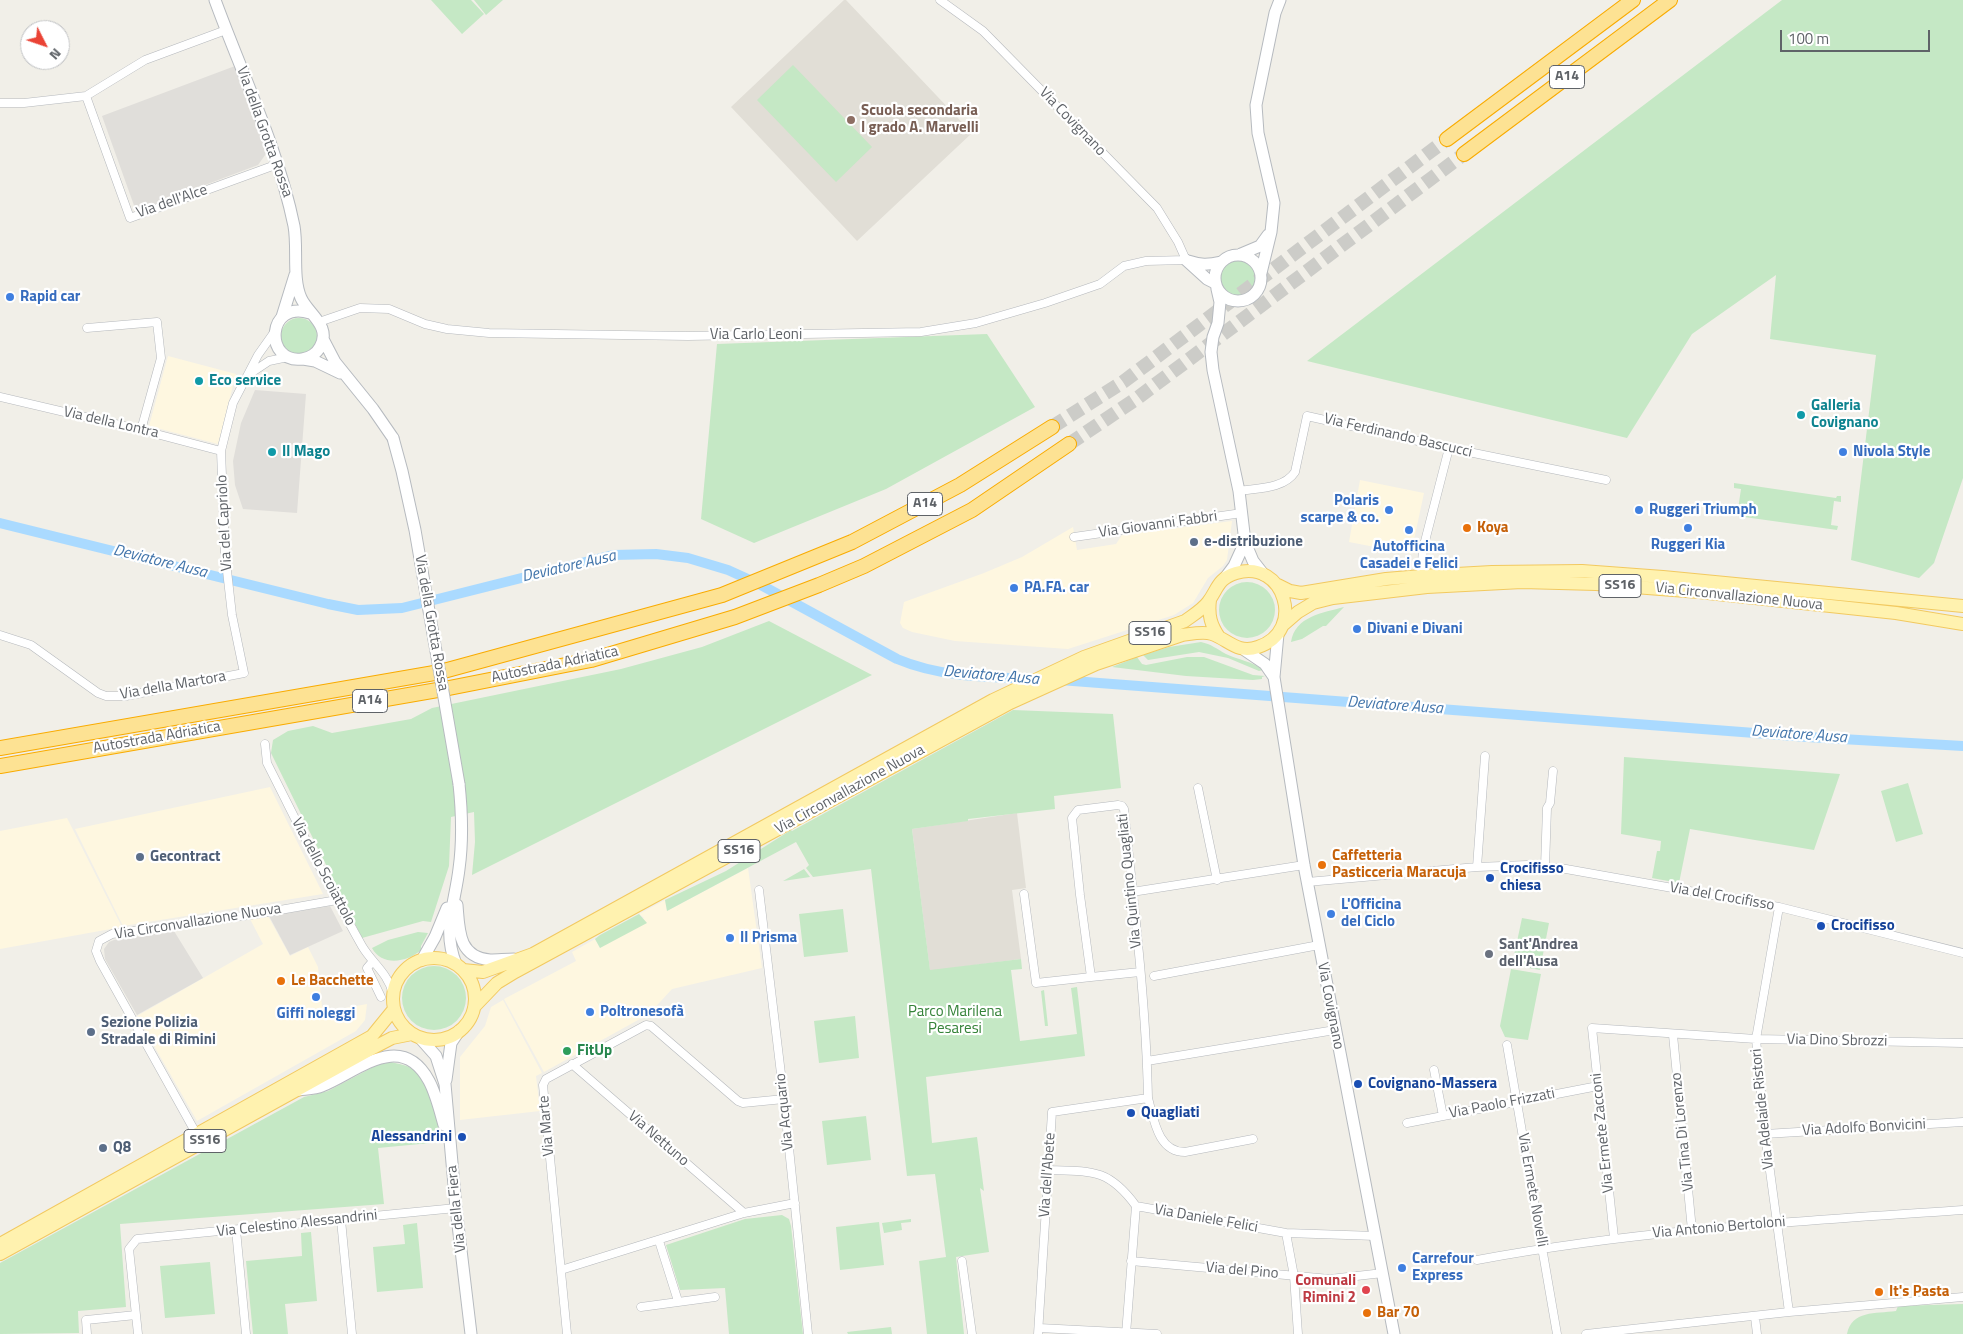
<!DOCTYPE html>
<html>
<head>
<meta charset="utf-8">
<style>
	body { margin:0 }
	#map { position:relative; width:1963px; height:1334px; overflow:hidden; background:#f1efe8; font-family:"Titillium Web",sans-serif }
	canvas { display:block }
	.north { position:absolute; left:20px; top:20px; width:50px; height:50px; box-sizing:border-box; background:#fff; border:1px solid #bfc1c3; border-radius:50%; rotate:131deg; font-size:14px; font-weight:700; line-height:20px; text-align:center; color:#5f6368 }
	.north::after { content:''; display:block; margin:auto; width:18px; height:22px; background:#ea4335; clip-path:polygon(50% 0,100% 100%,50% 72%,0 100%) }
	.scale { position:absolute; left:1780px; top:30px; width:150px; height:22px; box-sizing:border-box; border:2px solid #5f6368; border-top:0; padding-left:6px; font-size:15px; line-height:18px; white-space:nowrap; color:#5f6368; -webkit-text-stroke:4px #fff; paint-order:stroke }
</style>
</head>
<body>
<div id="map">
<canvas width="1963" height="1334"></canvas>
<div class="north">N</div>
<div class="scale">100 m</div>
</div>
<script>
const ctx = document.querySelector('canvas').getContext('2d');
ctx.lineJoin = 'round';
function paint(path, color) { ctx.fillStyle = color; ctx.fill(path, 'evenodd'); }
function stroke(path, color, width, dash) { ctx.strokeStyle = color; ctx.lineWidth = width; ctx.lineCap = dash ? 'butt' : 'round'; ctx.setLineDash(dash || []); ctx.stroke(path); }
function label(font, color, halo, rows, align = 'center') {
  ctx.font = font + ' "Titillium Web",sans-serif'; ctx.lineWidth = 4.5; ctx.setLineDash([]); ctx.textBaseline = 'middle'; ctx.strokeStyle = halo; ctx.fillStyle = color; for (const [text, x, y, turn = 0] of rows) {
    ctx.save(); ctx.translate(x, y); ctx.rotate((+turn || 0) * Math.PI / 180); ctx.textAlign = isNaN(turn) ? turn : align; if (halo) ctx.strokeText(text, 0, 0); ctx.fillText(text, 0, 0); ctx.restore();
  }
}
const commercial = new Path2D(`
	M168 356 236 374 218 444 149 426Z
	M1360 480 1424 493 1411 554 1349 542Z
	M1232 521 1227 560 1223 566 1208 578 1193 603 1174 615 1068 649 955 641 912 632 903 628 900 623 904 602 984 573 1022 557 1073 527 1077 550 1116 544 1122 535Z
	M270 787 323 894 123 926 75 829Z
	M67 818 122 927 0 949V831Z
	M748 868 762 968 672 989 649 1014 544 1072 504 999 576 961 572 952 595 939 600 948 644 918 639 914 665 900 667 911Z
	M268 916 290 956 308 947 318 967 322 1007 329 1011 367 1004 365 1020 356 1031 197 1121 137 1016 263 944 250 919Z
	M503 1000 542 1073 536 1076 540 1111 460 1120V1057L485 1026 491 1007Z`);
const industrial = new Path2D(`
	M235 66 268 151 258 165 136 211 102 116Z
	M255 390 306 394 297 513 243 509 235 485 233 461 241 423Z
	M330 906 343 931 290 955 269 916Z
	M174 931 203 978 137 1015 105 959 104 949 109 942 114 940Z`);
const education = new Path2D(`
	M844 0H846L972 133 857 241 731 107Z
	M1017 813 1026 888 1012 890 1021 959 930 971 912 829Z`);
const green = new Path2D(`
	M431 0H471L484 14 462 34Z
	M474 0H503L486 15Z
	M1782 0H1963V478L1934 563 1919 578 1851 560 1876 355 1770 339 1776 275 1692 334 1627 438 1307 361Z
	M793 65 872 147 836 182 757 100Z
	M1220 278a18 18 0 1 1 36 0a18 18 0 1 1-36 0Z
	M281 336a18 18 0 1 1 36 0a18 18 0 1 1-36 0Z
	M987 334 1035 407 886 489 754 543 701 519 717 344Z
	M1734 483 1836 498 1837 496H1841V502L1834 501 1831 525 1838 526 1837 530 1730 515 1737 516 1741 489 1734 488Z
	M1219 610a28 28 0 1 1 56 0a28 28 0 1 1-56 0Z
	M1344 607 1326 626H1323L1302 639 1291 642C1295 616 1323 613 1344 607Z
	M769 621 872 675 472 875 475 842 474 812 451 817 449 866 431 922 423 921 362 938 271 753 273 740 288 731 313 726 332 733 411 719 432 708 621 669 702 647Z
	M1201 642C1211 644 1217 649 1226 654 1238 660 1252 661 1263 670L1259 671 1228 658 1199 652 1148 660 1143 655 1169 647Z
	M1137 657 1142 664 1146 665 1187 657H1204L1253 675 1265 676 1262 677V679L1253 680 1186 676 1112 667Z
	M1013 710 1113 714 1121 788 1054 796 1055 809 968 819V821L912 829 930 970 1021 959 1022 969 1011 970 1020 1041 1077 1034 1071 988 1077 987 1085 1056 926 1077 932 1143 977 1137 984 1191 980 1188 989 1252 956 1257 964 1334H927L919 1261 946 1257 935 1174 907 1176 871 869 813 877 806 868 809 865 796 842 667 911 665 900 726 871 791 830 792 831Z
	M1624 757 1840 774 1814 850 1690 829 1679 883 1652 878 1657 851H1660L1661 841 1621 834Z
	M1908 783 1923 834 1896 842 1881 791Z
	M804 869 810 877 783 881Z
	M843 909 848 952 804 957 799 914Z
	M639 914 647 923 600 948 595 939 600 935Z
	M1522 918 1549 923 1540 970 1512 965Z
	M418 932 428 933 421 946V950C408 962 382 967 372 948L388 940Z
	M402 998a32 32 0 1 1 64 0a32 32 0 1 1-64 0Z
	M1511 969 1541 974 1528 1040 1505 1037 1500 1026Z
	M1044 990 1048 1026H1045L1041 991Z
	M855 1016 859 1058 819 1063 814 1021Z
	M391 1062C399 1064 406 1065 413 1069 432 1082 437 1121 441 1142L378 1148 384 1204 120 1224 126 1307 78 1311 79 1333 0 1334V1263L304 1097 328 1091 377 1065Z
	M866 1116 871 1160 827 1165 822 1121Z
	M782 1215 789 1219 791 1226 803 1334H729L725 1288 680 1290 666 1245 745 1219Z
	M911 1219V1222L901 1223 902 1230 884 1233 882 1223Z
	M879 1222 884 1265 840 1270 836 1227Z
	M417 1223 423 1288 377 1292 373 1247 405 1244 403 1225Z
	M311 1232 317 1301 285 1304 288 1334H253L246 1261 302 1256 301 1233Z
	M210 1262 215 1314 165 1318 160 1266Z
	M1963 1304V1334H1847C1852 1310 1875 1314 1896 1311L1898 1306Z
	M891 1327 892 1334H848L847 1332Z`);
const canal = new Path2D(`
	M0 523 328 604 358 610 402 608 613 555 656 554 688 558 728 570 761 585 897 659C942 678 990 677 1038 679
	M1060 680 1807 737 1963 746`);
const highwayTunnel = new Path2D(`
	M1052 427 1123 382 1447 139
	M1069 444 1136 399 1464 154`);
const street = new Path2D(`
	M86 96 130 218 278 164
	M0 103H24L86 96 145 60 226 30
	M319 322 360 308 389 309 425 324 447 329 489 333 688 336 921 332 976 323 1045 303 1100 284 1124 266 1146 261 1186 260 1178 242 1157 208 983 31 940 0
	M87 328 157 322 161 358 141 430
	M251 373 269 361 288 357
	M0 397 141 430 221 451
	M1239 491C1257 488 1284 489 1295 472L1307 416 1449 448 1606 480
	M1074 537 1242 513
	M1421 576 1423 549 1449 448
	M0 635 31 645 98 693 106 696H126L244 673 232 615 225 553 221 451 233 403 258 355 275 331
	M265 744 267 763C298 824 328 886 362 946 372 963 388 973 393 994
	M1198 788 1217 880
	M1477 867 1485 756
	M1545 867 1547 808 1550 803 1553 771
	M1307 882 1477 867 1527 865 1566 869 1779 907 1963 953
	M759 890 784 1099 808 1334
	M1132 892 1304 865
	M1024 894 1036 983 1091 977
	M1779 907 1756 1039 1765 1134 1789 1312
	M373 961 367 968 381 997
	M1154 976 1319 945
	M1673 1035 1692 1230
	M1507 1045 1557 1334
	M1147 1061 1335 1030
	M572 1064 744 1213
	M1434 1070 1443 1116
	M1148 1098C1154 1120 1158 1152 1185 1152L1253 1139
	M1407 1123 1598 1086
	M1765 1134 1963 1122
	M197 1135 100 961 96 951 99 941 112 934 257 914 337 900
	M1049 1170C1092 1171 1109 1169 1136 1206L1286 1233 1376 1236
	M341 1220 352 1334
	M236 1230 246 1334
	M1286 1233 1294 1276 1298 1334
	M1614 1238 1592 1028 1756 1039 1963 1043
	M659 1241 678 1301
	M1477 1260C1638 1230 1800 1221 1963 1210
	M962 1261 972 1334
	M1131 1261 1330 1279 1383 1273
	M561 1270 744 1213 795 1203
	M641 1307 715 1297
	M1755 1317 1757 1334
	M1039 1328 1157 1334
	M87 1334 86 1320 136 1315
	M138 1334 129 1249 137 1239 456 1208
	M567 1334 543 1085 546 1079 646 1025 651 1026 738 1101 743 1103 784 1099
	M1038 1334 1052 1112 1148 1098C1146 1002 1134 905 1124 809L1122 806 1118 805 1078 810 1072 818 1080 895 1091 977 1140 972
	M1126 1334 1136 1206
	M1586 1334 1789 1312 1963 1297`);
const secondary = new Path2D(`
	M215 0C242 74 278 148 294 226 298 248 292 278 301 298 308 314 332 326 320 347 317 353 310 358 302 359 264 364 266 299 310 313
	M1241 254 1260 246 1268 235
	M1215 278a23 23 0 1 1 46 0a23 23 0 1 1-46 0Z
	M1186 260 1207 279 1215 283
	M1188 261C1200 265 1208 265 1221 262
	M1261 273 1271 232 1274 203 1258 133 1256 105 1275 13 1280 0
	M1217 289 1220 302 1218 323 1213 337 1211 352 1213 370 1239 491 1245 542 1253 561 1264 575
	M282 317 295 275
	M323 339 335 362 373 409 393 438
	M303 359 315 361 340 373
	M1225 578 1234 566 1245 542
	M1278 634 1274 677 1304 865 1394 1334
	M1243 649 1265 664 1274 677
	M457 905C459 930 458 957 490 960 498 960 506 959 514 959
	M422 960 435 937 447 908
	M456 964C442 931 455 903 459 869 463 840 462 812 459 784
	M420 1038 436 1056 445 1084 456 1208 471 1334
	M446 1080 451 1043 459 1031
	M299 1090C306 1089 315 1089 322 1086 357 1072 401 1029 429 1081 436 1094 440 1111 444 1125`);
const primary = new Path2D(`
	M1278 585 1290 591 1301 593 1386 579 1421 576 1492 572 1582 571 1663 577 1963 606
	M1210 600C1208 616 1211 625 1219 637
	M1283 625 1298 612 1313 603 1333 598 1427 587 1522 582 1596 584 1699 592 1896 613 1963 624
	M393 999a41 41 0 1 1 82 0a41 41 0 1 1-82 0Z
	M463 970 483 972 533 954 993 700 1084 657 1185 621C1193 615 1202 610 1208 602 1218 589 1217 579 1236 573 1284 558 1307 631 1258 647 1237 654 1229 640 1212 634 1203 631 1191 634 1182 635L1096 664 1010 703 515 972 497 983 474 1007
	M0 1244 372 1036 394 1009
	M0 1254 371 1049 392 1038 412 1034`);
const highway = new Path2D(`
	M1447 139 1633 0
	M1464 154 1670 0
	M0 748 440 672 722 595 852 542 960 485 1052 427
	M0 766 449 688 591 660 735 617 819 585 864 566 972 510 1069 444`);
const secondaryBridge = new Path2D(`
	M393 438 402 471 415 530 459 784`);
const markers = [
	[851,120,5,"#8d6e63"],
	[10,297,5,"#3f7fe0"],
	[199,381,5,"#0f9aa8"],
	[1801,415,5,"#0f9aa8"],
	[272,452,5,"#0f9aa8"],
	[1843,452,5,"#3f7fe0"],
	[1389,510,5,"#3f7fe0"],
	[1639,510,5,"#3f7fe0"],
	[1467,528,5,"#e8710a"],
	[1688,528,5,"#3f7fe0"],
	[1409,530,5,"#3f7fe0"],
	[1194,542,5,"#5c6f8a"],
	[1014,588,5,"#3f7fe0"],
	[1357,629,5,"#3f7fe0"],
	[140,857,5,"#5c6f8a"],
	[1322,865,5,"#e8710a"],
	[1490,878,5,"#1a4fb4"],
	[1331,914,5,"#3f7fe0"],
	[1821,926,5,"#1a4fb4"],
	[730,938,5,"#3f7fe0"],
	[1489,954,5,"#6b7280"],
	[281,981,5,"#e8710a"],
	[316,997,5,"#3f7fe0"],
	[590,1012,5,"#3f7fe0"],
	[91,1032,5,"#5c6f8a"],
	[567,1051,5,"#2e9e5b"],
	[1358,1084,5,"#1a4fb4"],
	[1131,1113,5,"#1a4fb4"],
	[462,1137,5,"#1a4fb4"],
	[103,1148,5,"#5c6f8a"],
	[1402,1268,5,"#3f7fe0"],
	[1366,1290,5,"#e0444e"],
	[1879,1292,5,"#e8710a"],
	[1367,1313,5,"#e8710a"]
];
const shields = [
	[1567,77,35],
	[925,504,35],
	[1620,586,42],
	[1150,633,42],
	[370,701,35],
	[739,851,42],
	[205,1141,42]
];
const shieldNames = [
	["A14",1567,77],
	["A14",925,504],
	["SS16",1620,586],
	["SS16",1150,633],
	["A14",370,701],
	["SS16",739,851],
	["SS16",205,1141]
];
const educationNames = [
	["Scuola secondaria",861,111],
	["I grado A. Marvelli",861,128]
];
const streetNames = [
	["Via Covignano",1072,122,46],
	["Via della Grotta Rossa",264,132,70],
	["Via dell'Alce",172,202,-19],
	["Via Carlo Leoni",756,335],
	["Via della Lontra",111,423,13],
	["Via Ferdinando Bascucci",1398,436,13],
	["Via del Capriolo",225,523,-93],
	["Via Giovanni Fabbri",1158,525,-8],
	["Via Circonvallazione Nuova",1739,597,6],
	["Via della Grotta Rossa",431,623,80],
	["Autostrada Adriatica",555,665,-12],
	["Via della Martora",173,686,-10],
	["Autostrada Adriatica",157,738,-10],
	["Via Circonvallazione Nuova",850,790,-29],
	["Via dello Scoiattolo",323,872,62],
	["Via Quintino Quagliati",1130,881,-96],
	["Via del Crocifisso",1722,897,10],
	["Via Circonvallazione Nuova",198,922,-9],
	["Via Covignano",1330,1006,79],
	["Via Dino Sbrozzi",1837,1041,1],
	["Via Paolo Frizzati",1502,1104,-11],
	["Via Adelaide Ristori",1763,1109,-96],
	["Via Acquario",785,1112,-96],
	["Via Marte",547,1126,-95],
	["Via Adolfo Bonvicini",1864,1128,-3],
	["Via Tina Di Lorenzo",1683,1132,-96],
	["Via Ermete Zacconi",1603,1133,-96],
	["Via Nettuno",658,1139,41],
	["Via dell'Abete",1048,1175,-86],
	["Via Ermete Novelli",1532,1190,80],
	["Via della Fiera",457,1209,-96],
	["Via Daniele Felici",1206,1219,10],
	["Via Celestino Alessandrini",297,1224,-6],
	["Via Antonio Bertoloni",1719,1228,-5],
	["Via del Pino",1242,1271,5]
];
const shopNames = [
	["Rapid car",20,297],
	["Nivola Style",1853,452],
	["Polaris",1379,501,"right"],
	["scarpe & co.",1379,518,"right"],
	["Ruggeri Triumph",1649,510],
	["Ruggeri Kia",1688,545,"center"],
	["Autofficina",1409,547,"center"],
	["Casadei e Felici",1409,564,"center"],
	["PA.FA. car",1024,588],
	["Divani e Divani",1367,629],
	["L'Officina",1341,905],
	["del Ciclo",1341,922],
	["Il Prisma",740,938],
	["Poltronesofà",600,1012],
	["Giffi noleggi",316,1014,"center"],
	["Carrefour",1412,1259],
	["Express",1412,1276]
];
const cultureNames = [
	["Eco service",209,381],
	["Galleria",1811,406],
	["Covignano",1811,423],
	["Il Mago",282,452]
];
const foodNames = [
	["Koya",1477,528],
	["Caffetteria",1332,856],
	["Pasticceria Maracuja",1332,873],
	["Le Bacchette",291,981],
	["It's Pasta",1889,1292],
	["Bar 70",1377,1313]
];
const serviceNames = [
	["e-distribuzione",1204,542],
	["Gecontract",150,857],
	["Sezione Polizia",101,1023],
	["Stradale di Rimini",101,1040],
	["Q8",113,1148]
];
const transitNames = [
	["Crocifisso",1500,869],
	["chiesa",1500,886],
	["Crocifisso",1831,926],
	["Covignano-Massera",1368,1084],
	["Quagliati",1141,1113],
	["Alessandrini",452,1137,"right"]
];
const worshipNames = [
	["Sant'Andrea",1499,945],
	["dell'Ausa",1499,962]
];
const parkNames = [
	["Parco Marilena",955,1012],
	["Pesaresi",955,1029]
];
const leisureNames = [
	["FitUp",577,1051]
];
const healthNames = [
	["Comunali",1356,1281],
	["Rimini 2",1356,1298]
];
const waterNames = [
	["Deviatore Ausa",160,562,14],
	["Deviatore Ausa",569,567,-13],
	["Deviatore Ausa",991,676,5],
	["Deviatore Ausa",1395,706,4],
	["Deviatore Ausa",1799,735,4]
];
paint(commercial, '#fef7e0');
paint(industrial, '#e0deda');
paint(education, '#e1ded6');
paint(green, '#c5e8c5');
stroke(canal, '#aadaff', 10);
stroke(highwayTunnel, '#ccccc8', 14, [14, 7]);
stroke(street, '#b5b8bc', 9);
stroke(secondary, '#b6babf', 13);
stroke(primary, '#f2c960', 14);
stroke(highway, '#f9ab00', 16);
stroke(street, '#fff', 8);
stroke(secondary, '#fff', 11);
stroke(primary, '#fff2af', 12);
stroke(highway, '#fde293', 14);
stroke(secondaryBridge, '#b6babf', 13, []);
stroke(secondaryBridge, '#fff', 11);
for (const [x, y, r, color] of markers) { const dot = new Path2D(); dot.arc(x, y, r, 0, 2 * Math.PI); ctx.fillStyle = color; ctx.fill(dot); stroke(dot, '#fff', 2); }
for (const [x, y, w] of shields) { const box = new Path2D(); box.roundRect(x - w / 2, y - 11.5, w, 23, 4); ctx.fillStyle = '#fff'; ctx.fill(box); stroke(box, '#5f6368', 1); }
label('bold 14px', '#5f6368', null, shieldNames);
label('bold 15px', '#785e54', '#fff', educationNames, 'left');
label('15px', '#5f6368', '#fff', streetNames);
label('bold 15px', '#366cbe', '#fff', shopNames, 'left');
label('bold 15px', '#0d838f', '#fff', cultureNames, 'left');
label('bold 15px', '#c56008', '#fff', foodNames, 'left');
label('bold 15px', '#4e5e75', '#fff', serviceNames, 'left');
label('bold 15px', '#164399', '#fff', transitNames, 'left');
label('bold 15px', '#5b616d', '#fff', worshipNames, 'left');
label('15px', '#348238', '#fff', parkNames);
label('bold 15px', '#27864d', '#fff', leisureNames, 'left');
label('bold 15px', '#be3a42', '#fff', healthNames, 'right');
label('italic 16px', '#4174aa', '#fff', waterNames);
</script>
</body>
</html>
